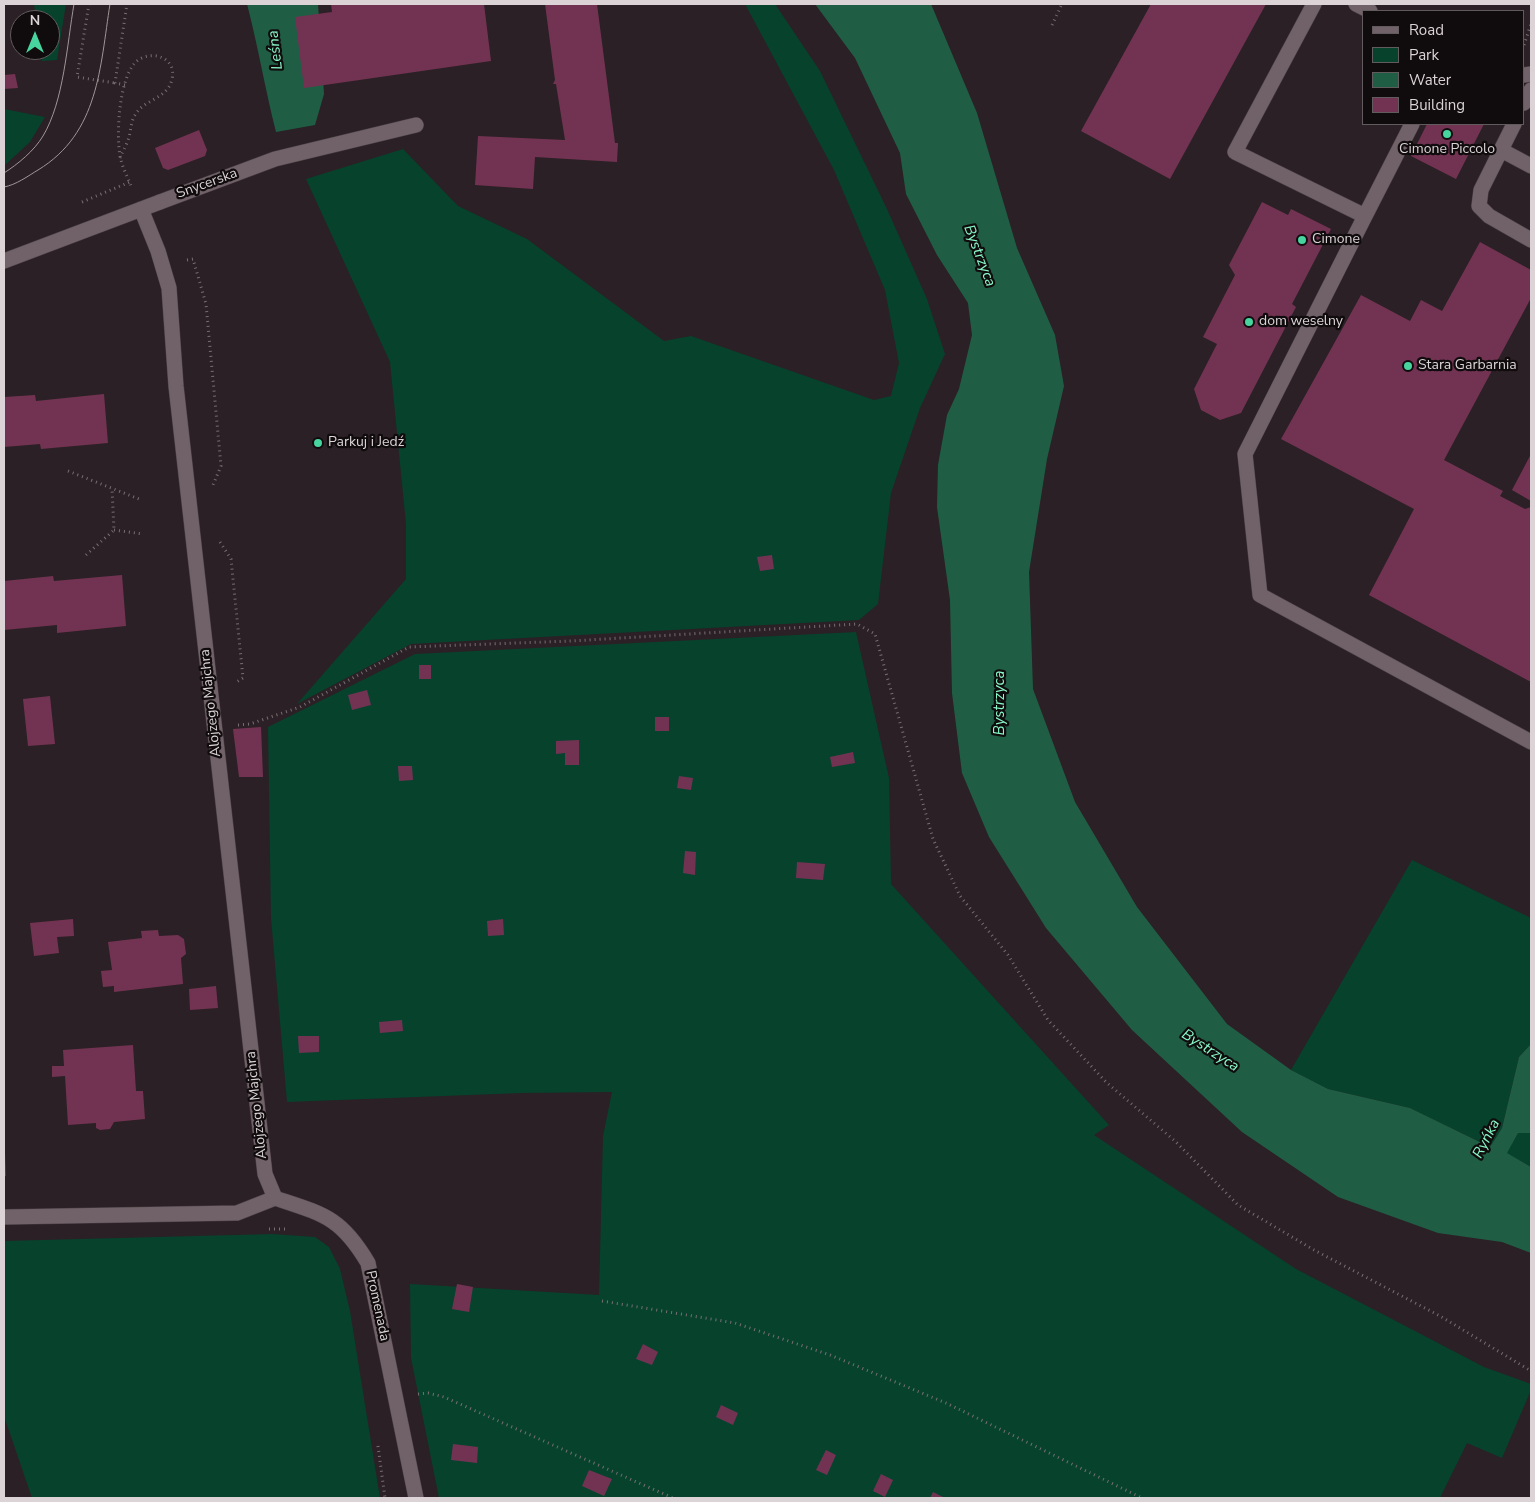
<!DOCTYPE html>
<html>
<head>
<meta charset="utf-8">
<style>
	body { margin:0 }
	#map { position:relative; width:1535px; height:1502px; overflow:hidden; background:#2b2025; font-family:"Nunito Sans",sans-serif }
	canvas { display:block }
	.frame { position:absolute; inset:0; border:5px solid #dbd3d6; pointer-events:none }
	.legend { position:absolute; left:1362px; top:10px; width:162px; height:115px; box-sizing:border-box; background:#100b0d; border:1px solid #615b5d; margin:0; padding:6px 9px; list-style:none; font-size:15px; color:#dbd3d6 }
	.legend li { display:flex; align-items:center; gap:10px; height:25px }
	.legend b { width:25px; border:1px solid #615b5d }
	.north { position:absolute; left:10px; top:10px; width:50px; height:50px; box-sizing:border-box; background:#100b0d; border:1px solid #615b5d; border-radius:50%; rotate:0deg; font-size:14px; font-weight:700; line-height:20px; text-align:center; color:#dbd3d6 }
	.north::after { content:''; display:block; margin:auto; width:18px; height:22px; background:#47d49e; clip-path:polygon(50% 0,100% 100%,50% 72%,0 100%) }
</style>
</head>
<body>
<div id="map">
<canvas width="1535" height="1502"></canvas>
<div class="frame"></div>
<ul class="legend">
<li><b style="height:6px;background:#706268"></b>Road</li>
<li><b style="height:14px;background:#07422d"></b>Park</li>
<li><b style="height:14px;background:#1f5e45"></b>Water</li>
<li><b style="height:14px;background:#723352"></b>Building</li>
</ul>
<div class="north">N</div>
</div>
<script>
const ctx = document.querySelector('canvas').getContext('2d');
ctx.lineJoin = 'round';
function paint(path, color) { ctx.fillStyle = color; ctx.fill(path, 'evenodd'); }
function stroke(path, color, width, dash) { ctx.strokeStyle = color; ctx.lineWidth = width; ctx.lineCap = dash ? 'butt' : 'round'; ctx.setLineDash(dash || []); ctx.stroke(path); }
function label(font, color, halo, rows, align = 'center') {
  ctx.font = font + ' "Nunito Sans",sans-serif'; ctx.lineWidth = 4.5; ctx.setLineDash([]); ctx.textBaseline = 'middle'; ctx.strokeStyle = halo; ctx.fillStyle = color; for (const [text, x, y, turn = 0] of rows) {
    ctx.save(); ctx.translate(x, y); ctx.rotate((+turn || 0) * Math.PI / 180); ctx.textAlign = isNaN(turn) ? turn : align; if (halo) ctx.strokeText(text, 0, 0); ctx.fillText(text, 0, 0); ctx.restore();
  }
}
const green = new Path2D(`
	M34 4H66L57 60 42 61 41 50H50V20H36Z
	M745 4H775L820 71 887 209 927 299 945 354 920 408 891 493 878 604 859 620 411 644 297 704 406 579V524L390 362 306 179 403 149 458 206 527 239 664 341 691 336 874 400 891 396 899 363 885 290 834 170Z
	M4 109 45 117 30 142 4 166Z
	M856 632 889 778 891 884 1109 1125 1094 1135 1296 1269 1484 1367 1531 1384V1390L1502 1458 1467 1443 1440 1498H439L411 1358 410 1284 599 1295 603 1136 612 1092 522 1093 287 1102 271 918 268 727 415 654Z
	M1412 860 1531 918V1044L1519 1057 1502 1128 1490 1147 1410 1108 1328 1089 1291 1070Z
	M1518 1133H1531V1167L1506 1153Z
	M272 1234 315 1237 329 1247 340 1269 350 1311 380 1498H32L4 1416V1241Z`);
const water = new Path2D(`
	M247 4H318L324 94 315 125 276 132C265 89 258 46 247 4Z
	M815 4H931L977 113 1017 248 1055 335 1064 386 1047 459 1029 572 1033 689 1075 802 1137 907 1227 1024 1291 1070 1328 1089 1410 1108 1490 1147 1502 1128 1519 1057 1531 1044V1133H1518L1507 1153 1531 1167V1253L1502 1242 1438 1233 1338 1197 1242 1132 1132 1030 1046 928 989 837 962 773 952 693 950 600 937 507 938 465 947 415 959 389 972 335 968 303 937 255 906 194 900 153 855 58Z`);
const building = new Path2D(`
	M331 4H484L491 61 304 88 295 17 332 12Z
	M545 4H597L615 143H618L617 162 535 157 533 189 475 185 478 136 565 140 556 84H553L555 80Z
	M1151 4H1266L1170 179 1081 131Z
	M15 74 18 88 4 89V75Z
	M1427 124H1484L1456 179 1411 156Z
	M199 130 207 150 205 156 168 170 163 168 155 148Z
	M1262 202 1288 215 1291 209 1331 229 1292 304 1296 307 1241 413 1220 420 1201 410 1194 389 1217 344 1203 337 1235 275 1229 265Z
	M1480 242 1531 270V298L1444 460 1503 491 1500 496 1525 509 1531 507V682L1369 595 1414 509 1281 439 1361 295 1410 321 1421 300 1442 311Z
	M104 394 108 443 41 449 40 444 4 447V397L35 395 36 401Z
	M1531 454V501L1512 490Z
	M772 555 774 569 760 571 757 557Z
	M122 575 126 626 57 633V625L4 630V581L53 576 54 581Z
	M419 665H431V679H419Z
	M367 690 371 705 352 710 348 695Z
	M50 696 55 744 28 746 23 699Z
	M655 717H669V731H655Z
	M261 727 263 777H239L233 729Z
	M579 740V765H565V753L556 754V741Z
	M853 752 855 763 832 767 830 757Z
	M398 766H412L413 780 399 781Z
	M679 776 693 778 691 790 677 788Z
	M685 851 696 852 695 875 683 873Z
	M797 862 825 864 823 880 796 878Z
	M73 919 74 936 57 937 59 953 34 956 30 923Z
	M503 919 504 935 488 936 487 921Z
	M158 930 159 936 178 935 184 939 186 954 181 958 183 984 114 992V986L103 987 101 971 112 970 108 942 142 938 141 931Z
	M216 986 218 1008 190 1010 189 989Z
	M402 1020 403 1031 380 1033 379 1022Z
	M298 1036H319V1052L299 1053Z
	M133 1045 136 1091H143L145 1119 114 1122 110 1129 100 1130 96 1128V1123L68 1125 65 1076 52 1077V1066H64L63 1050Z
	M4 1153H5L6 1176H4Z
	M457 1284 473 1287 469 1312 452 1309Z
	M643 1344 658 1352 652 1365 636 1359Z
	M721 1405 738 1413 733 1425 716 1417Z
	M453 1444 478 1447 477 1463 451 1460Z
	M826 1450 836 1455 827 1475 816 1470Z
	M589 1470 612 1479 604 1496 582 1486Z
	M881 1474 893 1480 885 1497 873 1491Z
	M933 1492 941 1496 946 1498H930Z`);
const path = new Path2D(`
	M89 4 77 77 115 83
	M1052 25 1062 4
	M1524 45 1531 24
	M125 85 115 83 127 4
	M120 158C123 151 127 144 129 137 131 130 131 121 135 115 144 99 168 99 172 79 177 58 152 49 137 61 119 76 116 134 120 156 122 167 128 178 132 188
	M82 202 130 182
	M187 260 193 259 206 304 221 466 213 485
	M68 471 139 499
	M114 530 143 534
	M220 542 231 559 243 678 235 683
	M86 555 114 530 112 488
	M238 725 250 724 300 707 409 647 571 641 857 624 875 634 933 839 960 896 1008 955 1048 1020 1106 1082 1175 1141 1238 1205 1314 1250 1440 1316 1531 1371
	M269 1229H285
	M602 1301 735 1323 830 1355 946 1403 1142 1498
	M418 1394 428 1393 444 1397 673 1498
	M378 1446 385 1498`);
const lane = new Path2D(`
	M1314 4 1235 152 1365 216 1245 454 1260 595 1531 742
	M1356 4 1370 11
	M1524 75 1531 74
	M1524 103 1531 90
	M1514 124 1481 190 1479 206 1489 216 1531 240
	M1501 150 1531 166
	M160 202 275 159 416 125
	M1365 216 1412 124
	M4 1217 237 1213 275 1198`);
const street = new Path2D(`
	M141 209 158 251 169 288 176 386 265 1174 275 1198C323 1214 341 1217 368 1263L416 1498
	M4 261 160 202`);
const tram = new Path2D(`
	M4 173C18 164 34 151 43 136 64 101 67 44 74 4
	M4 187C16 185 28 176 38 170 99 133 100 67 110 4`);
const markers = [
	[1447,134,5,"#47d49e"],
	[1302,240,5,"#47d49e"],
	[1249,322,5,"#47d49e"],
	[1408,366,5,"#47d49e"],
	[318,443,5,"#47d49e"]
];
const poiNames = [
	["Cimone Piccolo",1447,150,"center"],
	["Cimone",1312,240],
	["dom weselny",1259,322],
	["Stara Garbarnia",1418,366],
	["Parkuj i Jedź",328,443]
];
const streetNames = [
	["Snycerska",207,184,-20],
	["Alojzego Majchra",211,703,-96],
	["Alojzego Majchra",257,1105,-96],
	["Promenada",377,1306,78]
];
const waterNames = [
	["Leśna",276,50,-97],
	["Bystrzyca",979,256,69],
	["Bystrzyca",1000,703,-90],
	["Bystrzyca",1210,1051,33],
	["Ryńka",1487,1139,-63]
];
paint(green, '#07422d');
paint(water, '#1f5e45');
paint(building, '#723352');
stroke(lane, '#483e42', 16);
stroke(street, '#483e42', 16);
stroke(path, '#786f73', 3, [1, 4]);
stroke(lane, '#706268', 15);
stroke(street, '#706268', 15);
stroke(tram, '#a0979a', 1);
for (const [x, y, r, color] of markers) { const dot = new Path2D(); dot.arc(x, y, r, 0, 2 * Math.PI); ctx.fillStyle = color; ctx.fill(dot); stroke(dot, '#100b0d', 2); }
label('14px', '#dbd3d6', '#100b0d', poiNames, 'left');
label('14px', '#dbd3d6', '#100b0d', streetNames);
label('italic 15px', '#88f9c8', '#100b0d', waterNames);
</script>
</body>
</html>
